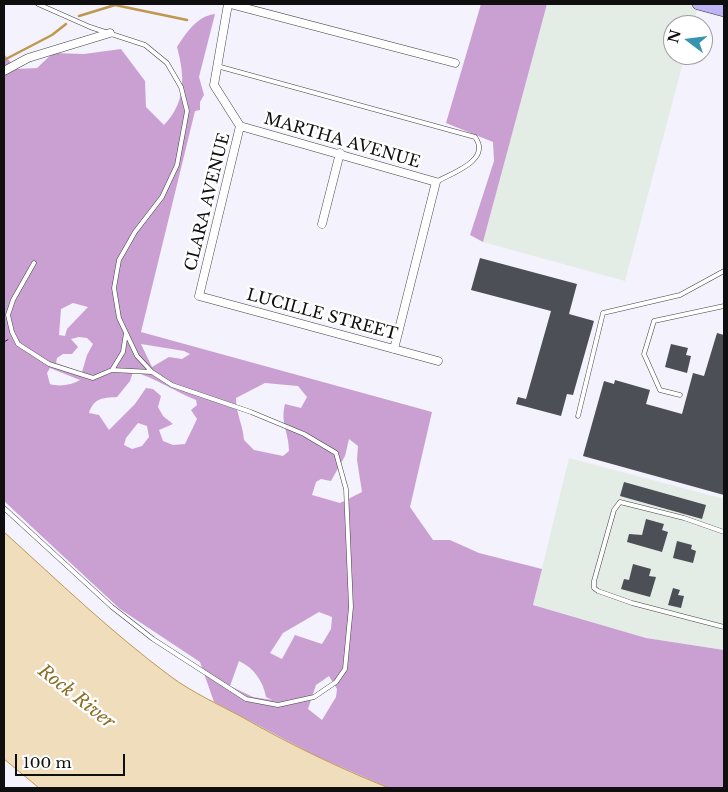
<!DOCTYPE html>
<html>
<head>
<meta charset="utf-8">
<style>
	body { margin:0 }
	#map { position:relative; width:728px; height:792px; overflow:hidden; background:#f3f2fd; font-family:"Libre Baskerville",serif }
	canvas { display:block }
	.frame { position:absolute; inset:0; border:5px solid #0f0f0f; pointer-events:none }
	.north { position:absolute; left:663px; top:15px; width:50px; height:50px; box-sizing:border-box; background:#fff; border:1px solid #9f9f9f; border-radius:50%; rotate:285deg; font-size:14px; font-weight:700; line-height:20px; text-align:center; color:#0f0f0f }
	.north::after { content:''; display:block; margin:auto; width:18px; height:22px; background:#3694af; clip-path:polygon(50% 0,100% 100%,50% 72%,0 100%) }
	.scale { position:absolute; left:15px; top:754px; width:110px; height:22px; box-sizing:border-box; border:2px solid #0f0f0f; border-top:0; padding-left:6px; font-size:15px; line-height:18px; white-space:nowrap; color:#0f0f0f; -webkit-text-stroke:4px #fff; paint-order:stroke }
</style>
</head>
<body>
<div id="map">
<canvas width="728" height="792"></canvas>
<div class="frame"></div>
<div class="north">N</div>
<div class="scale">100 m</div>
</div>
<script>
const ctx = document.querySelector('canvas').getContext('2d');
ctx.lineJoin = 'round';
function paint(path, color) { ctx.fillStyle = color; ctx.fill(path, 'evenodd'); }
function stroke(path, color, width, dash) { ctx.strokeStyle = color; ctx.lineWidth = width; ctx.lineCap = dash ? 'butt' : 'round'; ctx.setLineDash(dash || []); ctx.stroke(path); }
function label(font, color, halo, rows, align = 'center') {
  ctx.font = font + ' "Libre Baskerville",serif'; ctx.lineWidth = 5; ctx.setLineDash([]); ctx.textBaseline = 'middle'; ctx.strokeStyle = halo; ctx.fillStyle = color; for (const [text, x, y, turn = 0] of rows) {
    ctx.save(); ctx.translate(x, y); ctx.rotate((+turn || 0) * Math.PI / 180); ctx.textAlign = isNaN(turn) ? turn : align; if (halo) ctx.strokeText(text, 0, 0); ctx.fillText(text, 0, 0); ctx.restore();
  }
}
const industrial = new Path2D(`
	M547 4H699L693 25H673V55H685L625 281 483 242Z
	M569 458 724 499V650L646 638 533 605Z`);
const forest = new Path2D(`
	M481 4H547L483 242 470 235 494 161 493 142 446 123Z
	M215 14 199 77 204 95 200 102V110L195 111 141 332 432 412 410 507 433 540H450L479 553 542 569 533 605 646 638 724 650V788H389L316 756 214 702 200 662 120 609 4 501V54L16 69 37 68 53 53 84 54 121 49 145 81 146 107 164 125C186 102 185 77 177 47 186 33 197 16 215 14ZM73 303 88 307 67 329 65 336 59 335 61 309ZM79 337 87 338 93 344 87 355 82 372 56 363 57 358 63 354H72L78 347 71 339ZM141 344 184 351 190 354 182 359 169 357 152 367ZM50 368 80 380C72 385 59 387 50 384L47 373ZM133 372C154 377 176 392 196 400L197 405 191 410 197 419 185 444 173 445 163 441 159 430 173 424 163 416 158 407 161 396 153 389 146 388 135 404 109 430 99 415 89 413C94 398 102 398 117 397L130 381ZM265 383 298 386 307 397 301 408 285 404C280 424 289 432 289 451L283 456 254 450 244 440C243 425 236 414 236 398ZM138 423 147 426 149 437 142 446 132 449 124 445 126 438ZM349 439 358 446 357 460 362 492 340 503 312 495 316 482 321 479 331 481 345 456ZM319 612 332 617 331 629 322 644 295 635 282 659 270 653 283 633ZM239 661C254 668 263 681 266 697L272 700 253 697 230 686ZM329 676 337 689 336 697 322 720 308 709 316 685Z`);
const water = new Path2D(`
	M4 532C58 581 111 632 170 676 193 693 218 704 242 717 289 744 339 768 389 788H39L4 759Z`);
const stream = new Path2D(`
	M79 16 115 5 187 20
	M4 60 52 35 66 24`);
const building = new Path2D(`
	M480 258 577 284 569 314 594 321 573 395 567 394 561 416 516 404 518 397 526 399 551 311 471 290Z
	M717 333 724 335V495L583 456 604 381 614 384 615 380 650 390 646 404 682 414 693 373 704 376Z
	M671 344 688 348 686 355 691 356 687 373 665 367Z
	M624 482 706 505 702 519 620 496Z
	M646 519 664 524 662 530 668 532 662 552 627 542 629 534 642 535Z
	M677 541 692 545 691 549 696 551 693 563 673 558Z
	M633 564 651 569 649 576 656 577 650 597 621 589 624 579 629 580Z
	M673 588 680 590 678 595 684 596 681 608 668 605Z`);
const path = new Path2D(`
	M4 342 9 339`);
const lane = new Path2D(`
	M217 66 475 137C492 160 452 173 436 182
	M34 263 13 300 8 315 12 332 18 344 49 364 93 378 112 370 152 372
	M112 370 123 352 126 333
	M680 395 660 390 644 354 654 321 724 306
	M578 416 603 313 680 295 724 271
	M4 508 112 607 153 639 246 699 278 705 314 697 336 682 345 669 351 607 346 489 336 453 304 434 251 412 172 385 152 372 137 356 119 318 114 288 119 260 135 232 162 197 177 165 187 111 181 87 167 63 145 45 90 27 38 4
	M724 532 684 518 620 502 614 510 594 581V588L598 591 632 603 724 627`);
const street = new Path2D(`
	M228 4 214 85 240 126 199 296 438 361
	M230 4 455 63
	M4 71 28 58 110 33
	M240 126 436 182 394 349
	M322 224 340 153`);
const secondary = new Path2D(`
	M698 4 724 11`);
const streetNames = [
	["MARTHA AVENUE",342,141,16],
	["CLARA AVENUE",208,202,-76],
	["LUCILLE STREET",322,315,15]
];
const waterNames = [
	["Rock River",76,697,38]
];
paint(industrial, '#e4ece6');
paint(forest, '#caa0d3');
paint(water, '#efddbc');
stroke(water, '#be984c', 1);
stroke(stream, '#be984c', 2.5);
paint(building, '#4c5056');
stroke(lane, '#424242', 5);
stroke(street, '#424242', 9);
stroke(secondary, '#313131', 12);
stroke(path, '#313131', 1, [5, 2.5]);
stroke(lane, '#fff', 4);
stroke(street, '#fff', 8);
stroke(secondary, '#bfb5f6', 11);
label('16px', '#0f0f0f', '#fff', streetNames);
label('italic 18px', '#8c6e25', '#fff', waterNames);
</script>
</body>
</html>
